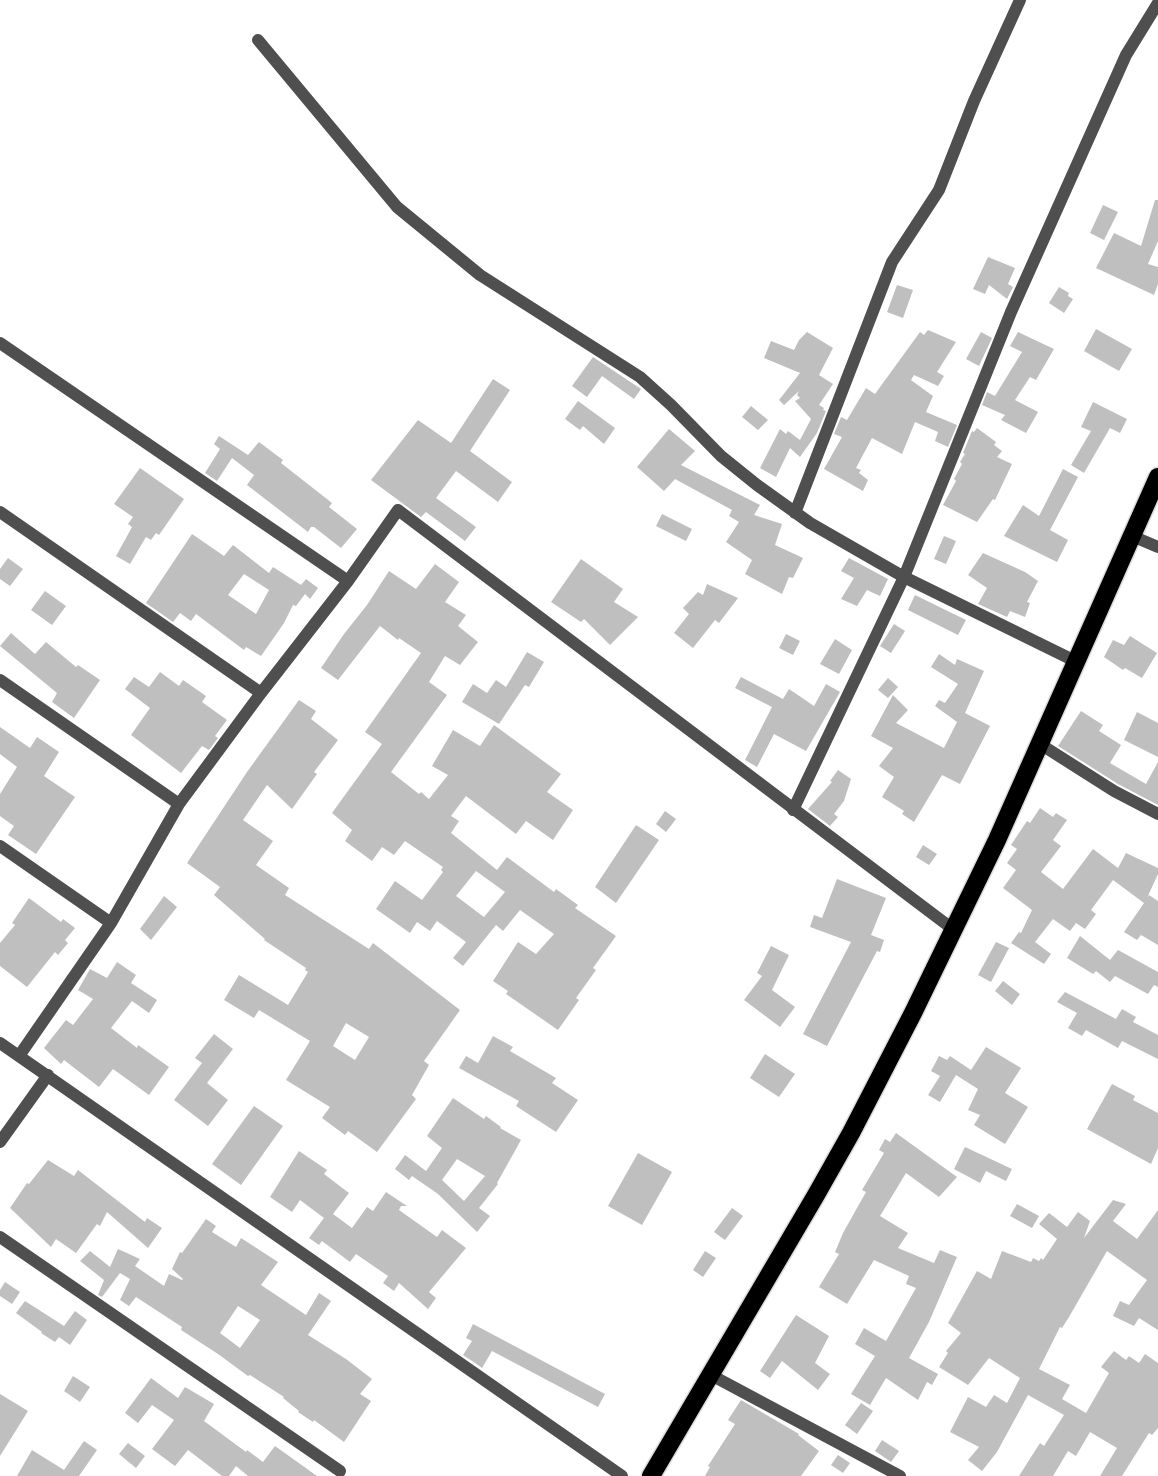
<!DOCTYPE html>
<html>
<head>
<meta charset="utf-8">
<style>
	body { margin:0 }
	canvas { display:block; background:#fff }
</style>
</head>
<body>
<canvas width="1158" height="1476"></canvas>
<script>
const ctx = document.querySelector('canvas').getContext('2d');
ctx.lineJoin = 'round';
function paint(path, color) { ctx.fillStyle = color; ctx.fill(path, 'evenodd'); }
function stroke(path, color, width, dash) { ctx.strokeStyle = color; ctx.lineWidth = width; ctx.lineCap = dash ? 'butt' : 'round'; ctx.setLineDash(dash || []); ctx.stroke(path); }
const building = new Path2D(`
	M1155 200H1158V241L1148 264 1158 267V284L1154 295 1096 268 1114 233 1141 246Z
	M1103 205 1118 212 1104 240 1090 233Z
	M988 257 1015 268 1008 284 1013 287 1007 299 989 285 985 294 973 289Z
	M897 285 913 290 903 318 887 312Z
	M1059 287 1069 293 1068 296 1073 299 1064 313 1049 303Z
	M1096 329 1132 349 1119 371 1084 351Z
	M928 330 956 342 937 372 944 376 938 386 914 375 911 380 933 396 926 412 957 425 948 447 935 441 938 432 915 422 902 454 872 438 856 468 861 470 859 473 868 480 863 491 824 469 842 437 834 434 841 417 847 420 866 388 875 394 920 332 924 335Z
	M807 332 833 348 819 375 833 384 819 405 824 408 823 410 826 411 817 433 800 457 790 448 776 477 760 468 780 429 786 434 788 431 800 440 811 419 795 401 800 398 797 395 799 391 784 405 779 400 800 373 764 358 771 341 794 350 799 340Z
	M981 332 992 338 979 366 966 359Z
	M1018 332 1054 349 1036 380 1030 377 1015 400 1038 412 1026 433 1001 420 1005 415 982 405 987 392 995 396 1022 352 1010 346Z
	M593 357 641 389 634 399 602 376 587 397 572 386Z
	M493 379 510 390 470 451 512 482 498 502 456 471 436 498 476 527 465 541 426 512 421 517 371 480 418 420 451 443Z
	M578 401 615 428 604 444 583 426 580 430 565 419Z
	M1093 402 1127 419 1120 433 1110 428 1084 473 1071 465 1091 431 1081 427Z
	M751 406 768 420 758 430 742 417Z
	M977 428 996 442 994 445 1002 451 997 457 1012 464 995 500 993 499 977 522 943 505 956 481 954 479 962 464 960 462 965 454 963 453 972 431 974 432Z
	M669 429 695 451 681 465 760 505 754 515 782 524 775 545 803 558 793 578 789 577 782 594 745 574 752 560 726 542 739 522 729 516 732 510 675 479 664 491 637 467Z
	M219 436 248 455 259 442 283 460 281 463 332 503 329 507 357 529 341 548 314 527H311L308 532 247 485 254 475 232 458 217 481 205 473 220 449 214 444Z
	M140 468 184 499 159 535 156 533 151 540 146 537 130 564 116 556 132 527 128 524 133 517 114 504Z
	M1063 469 1078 477 1050 530 1068 540 1057 562 1004 536 1023 505 1039 516Z
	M662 514 692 529 686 541 656 526Z
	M192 534 224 556 233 545 269 573 273 567 301 585 306 579 318 588 310 599 305 594 296 606 293 605 284 623 261 656 246 647 244 650 196 614 191 621 180 613 173 622 146 603ZM244 574 269 590 256 614 228 595Z
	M944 536 956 541 946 564 934 559Z
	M983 553 1025 572 1038 581 1027 602 1030 603 1025 617 1010 611 1007 617 978 604 987 588 968 575Z
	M8 558 23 569 10 586 0 579V569Z
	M849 558 888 579 880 596 867 590 857 606 841 599 854 578 841 571Z
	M581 559 623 589 614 602 638 617 610 645 584 619 581 622 551 602Z
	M435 564 459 582 445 602 466 615 458 626 478 642 460 665 445 656 429 682 447 695 391 772 419 794 421 792 429 799 448 775 432 766 453 730 480 746 494 725 561 774 547 792 573 810 553 840 526 821 516 834 466 796 451 816 459 821 451 833 497 870 507 857 554 892 556 889 578 905 575 908 616 936 593 968 596 970 576 998 579 1000 558 1030 506 994 508 991 493 981 518 942 536 954 554 934 520 910 503 931 496 925 463 966 453 958 466 942 437 921 430 931 417 922 410 933 376 909 395 881 422 900 443 872 441 870 443 867 405 841 394 855 382 847 372 861 345 841 352 830 332 813 382 744 365 732 421 653 399 638 398 640 380 626 338 680 321 668 344 634 367 605 389 571 416 589ZM476 871 505 892 484 917 456 896Z
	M707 584 738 598 719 623 715 620 693 648 674 633 689 614 683 608 698 592 703 595Z
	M45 591 66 606 52 625 31 610Z
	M915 595 966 620 958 635 908 610Z
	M894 624 905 631 891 653 880 646Z
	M11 633 35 654 46 642 76 667 78 665 100 680 74 718 52 702 57 693 0 646Z
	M786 634 800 641 793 655 779 648Z
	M1130 636 1157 653 1142 678 1125 668 1123 670 1104 657 1113 640 1124 645Z
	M835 639 852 650 839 674 820 664Z
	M527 652 544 662 529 687 525 685 499 724 462 702 473 684 487 693 496 680 506 687Z
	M939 654 955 665 957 659 984 671 965 713 990 726 960 784 942 775 914 822 902 814 904 811 882 797 894 777 879 766 893 748 871 736 893 695 908 710 896 723 944 748 957 722 935 706 939 700 945 703 958 684 931 667Z
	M160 672 179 686 183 680 206 696 202 702 227 720 215 736 218 738 209 750 202 746 181 773 131 735 150 708 125 689 134 677 149 687Z
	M741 677 783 699 789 689 814 706 826 684 840 692 806 751 774 734 757 767 745 760 772 707 735 688Z
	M888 678 898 687 888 698 878 690Z
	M299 700 316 711 311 719 338 740 314 772 317 774 292 809 267 785 243 820 273 841 256 865 289 888 285 895 369 949 373 943 460 1010 424 1061 429 1065 412 1095 416 1099 377 1152 348 1131 345 1135 322 1118 330 1107 286 1080 310 1041 259 1010 254 1018 224 1000 239 975 288 1005 308 972 305 970 306 968 264 940 265 939 214 895 220 887 187 863 247 772ZM346 1023 369 1037 355 1060 333 1046Z
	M1081 711 1103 725 1099 731 1121 745 1110 763 1146 784 1158 762V805L1118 784 1058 746Z
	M1137 712 1158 723V757L1124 740Z
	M0 727 30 748 37 737 59 752 44 776 75 797 36 854 8 835 14 826 0 816V794L17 767 0 754Z
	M838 770 851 779 844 801 834 814 838 817 830 826 808 809 832 782 830 781Z
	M1040 808 1053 817 1056 813 1067 820 1053 840 1061 846 1041 872 1063 889 1093 849 1118 868 1126 853 1158 868V874L1147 898 1149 895 1158 901V945L1141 935 1137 940 1124 932 1144 903 1113 880 1091 910 1096 914 1085 929 1076 923 1070 931 1053 919 1035 942 1051 954 1044 964 1011 943 1019 932 1021 933 1032 910 1003 888 1016 870 1007 863 1017 849 1011 845 1027 821 1030 823Z
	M665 811 676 819 666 832 656 824Z
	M636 825 659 840 616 903 595 887Z
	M923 845 937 854 929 865 916 857Z
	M837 879 886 898 871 935 884 940 880 952 877 951 827 1046 803 1034 851 942 810 927 814 915 822 918Z
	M164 896 177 907 151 940 140 929Z
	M29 898 61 922 63 919 75 928 65 940 68 943 58 955 55 952 27 987 0 966V943L15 925 12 923Z
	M1080 936 1110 960 1118 950 1158 972V987L1154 985 1148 994 1115 976 1110 982 1096 971 1093 974 1067 958Z
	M996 942 1009 948 991 982 978 975Z
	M771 946 789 955 772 990 795 1007 780 1027 744 1000 762 976 757 973Z
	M117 962 136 975 131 983 157 1000 149 1013 132 1001 111 1028 137 1048 138 1045 169 1067 149 1095 113 1069 99 1087 64 1060 61 1064 44 1048 66 1020 73 1025 93 999 78 990 90 969 107 978Z
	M1003 981 1020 994 1012 1005 995 991Z
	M1065 992 1116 1019 1122 1009 1136 1017 1133 1022 1158 1035V1059L1122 1041 1118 1048 1086 1030 1082 1036 1068 1028 1077 1013 1057 1002Z
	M214 1034 233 1049 207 1083 228 1100 208 1126 174 1100 202 1063 195 1058Z
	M493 1036 513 1047 510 1051 556 1078 552 1083 578 1100 556 1132 516 1106 519 1101 459 1068 466 1056 478 1063Z
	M986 1047 1021 1068 1005 1093 1028 1107 1005 1144 974 1125 980 1115 968 1110 978 1089 956 1075 940 1102 928 1095 940 1076 931 1071 939 1056 947 1060 950 1056 971 1070Z
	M765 1054 795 1074 779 1097 750 1078Z
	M1112 1084 1135 1096 1133 1100 1158 1113V1148L1151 1164 1087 1129Z
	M453 1098 484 1119 486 1116 501 1127 500 1128 521 1140 497 1183 498 1184 479 1208 490 1216 477 1232 438 1194 412 1176 409 1180 395 1169 405 1155 426 1171 442 1148 427 1136ZM457 1159 485 1176 464 1201 442 1180Z
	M254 1106 283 1126 241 1185 212 1164Z
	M896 1133 957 1177 939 1197 906 1173 880 1216 908 1233 898 1248 934 1263 940 1250 957 1257 929 1322 909 1358 938 1374 932 1385 927 1382 918 1400 886 1378 870 1405 851 1394 875 1356 855 1344 864 1328 886 1341 916 1288 906 1284 909 1276 874 1260 847 1304 819 1287 839 1254 835 1252 843 1233 866 1192 862 1190 884 1153 879 1150 885 1139 890 1142Z
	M965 1147 1012 1169 1006 1181 986 1171 980 1183 954 1169Z
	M299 1151 327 1170 324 1174 349 1193 333 1214 352 1228 367 1207 373 1211 386 1192 407 1206H401L399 1210 437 1237 442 1230 466 1248 429 1292 436 1298 428 1309 399 1283 394 1291 383 1283 388 1276 356 1254 350 1262 322 1241 319 1245 309 1238 324 1218 300 1200 292 1212 270 1197Z
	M638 1153 672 1172 642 1225 608 1206Z
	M48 1160 74 1176 78 1170 145 1222 147 1218 162 1228 148 1248 107 1212 100 1226 97 1224 76 1253 56 1239 51 1247 10 1208 27 1183 29 1184Z
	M1113 1200 1126 1204 1113 1221 1137 1239 1158 1210V1330L1139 1318 1134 1326 1113 1316 1120 1301 1129 1305 1147 1280 1107 1251 1069 1317 1062 1328 1060 1327 1039 1369 1070 1385 1062 1399 1086 1413 1109 1373 1101 1367 1114 1351 1126 1360 1129 1356 1139 1363 1145 1354 1158 1363V1428L1152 1435 1149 1433 1122 1476H1100L1117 1448 1090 1432 1076 1456 1068 1451 1053 1476H1019L1040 1443 1044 1446 1064 1415 1028 1395 997 1452 982 1471 968 1460 979 1447 950 1432 968 1397 986 1407 994 1395 1007 1403 1020 1378 989 1358 968 1385 939 1367 948 1353 946 1351 961 1333 948 1323 977 1271 991 1279 1002 1251 1031 1262 1033 1258 1039 1261 1041 1258 1043 1260 1057 1239 1039 1224 1049 1213 1067 1227 1078 1212 1090 1221 1084 1238Z
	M1017 1204 1039 1216 1032 1228 1010 1216Z
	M732 1208 743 1216 725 1240 714 1232Z
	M206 1219 216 1226 212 1232 236 1247 241 1238 278 1262 261 1285 306 1315 319 1293 331 1301 308 1335 346 1359 372 1379 360 1394 371 1401 344 1442 314 1420 313 1422 298 1412 299 1411 283 1398 284 1397 250 1375 248 1376 218 1354 181 1330 182 1327 136 1297 129 1306 120 1300 130 1279 120 1273 102 1297 98 1295 104 1280 80 1261 90 1251 110 1267 118 1249 140 1259 135 1266 164 1286 169 1274 182 1280 183 1279 172 1269 180 1252 182 1253ZM238 1306 260 1320 240 1348 220 1333Z
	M705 1251 716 1258 703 1277 693 1270Z
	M5 1282 20 1292 12 1304 0 1296V1290Z
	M25 1301 64 1326 75 1311 87 1320 70 1345 59 1337 55 1342 41 1333 42 1332 16 1313Z
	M796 1315 829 1336 815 1363 830 1374 818 1390 782 1361 770 1378 760 1371Z
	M473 1324 605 1394 598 1407 492 1351 482 1368 478 1365 463 1355 472 1341 466 1338Z
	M73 1376 90 1387 80 1402 64 1391Z
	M151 1378 178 1398 185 1387 214 1404 204 1421 246 1452 247 1450 263 1462 275 1446 317 1476H248L236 1466 229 1476H222L188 1450 175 1466 152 1449 174 1420 152 1405 138 1423 125 1413Z
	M0 1394 28 1411 0 1456Z
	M741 1400 799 1434 798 1435 819 1451 801 1476H705L710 1467 708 1466 735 1424 728 1420Z
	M861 1403 873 1411 857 1434 845 1425Z
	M882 1440 899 1451 891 1462 875 1451Z
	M84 1441 97 1450 79 1476H17L32 1450 64 1470Z
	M128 1443 145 1456 136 1468 119 1454Z
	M838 1455 850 1463 843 1473 831 1465Z`);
const street = new Path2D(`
	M258 40 397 207 480 275 640 377 671 405 721 456 757 485 810 523 904 577 1077 662
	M0 343 348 581
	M0 512 261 693
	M795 513 892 262 939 190 974 101 1020 0
	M1132 536 1158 547
	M0 680 179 804
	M1040 744 1114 791 1158 814
	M793 810 904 577 1011 312 1126 55 1158 3
	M0 846 111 923
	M0 1043 622 1476
	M19 1056 111 923 179 804 261 693 348 581 398 510 954 930
	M0 1142 48 1075
	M0 1237 340 1471
	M711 1375 900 1476`);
const highway = new Path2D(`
	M651 1476 816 1195 851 1133 913 1013 997 840 1158 477`);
paint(building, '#bfbfbf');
stroke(highway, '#dbdbdb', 21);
stroke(street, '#4f4f4f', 12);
stroke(highway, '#000', 18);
</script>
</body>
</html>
